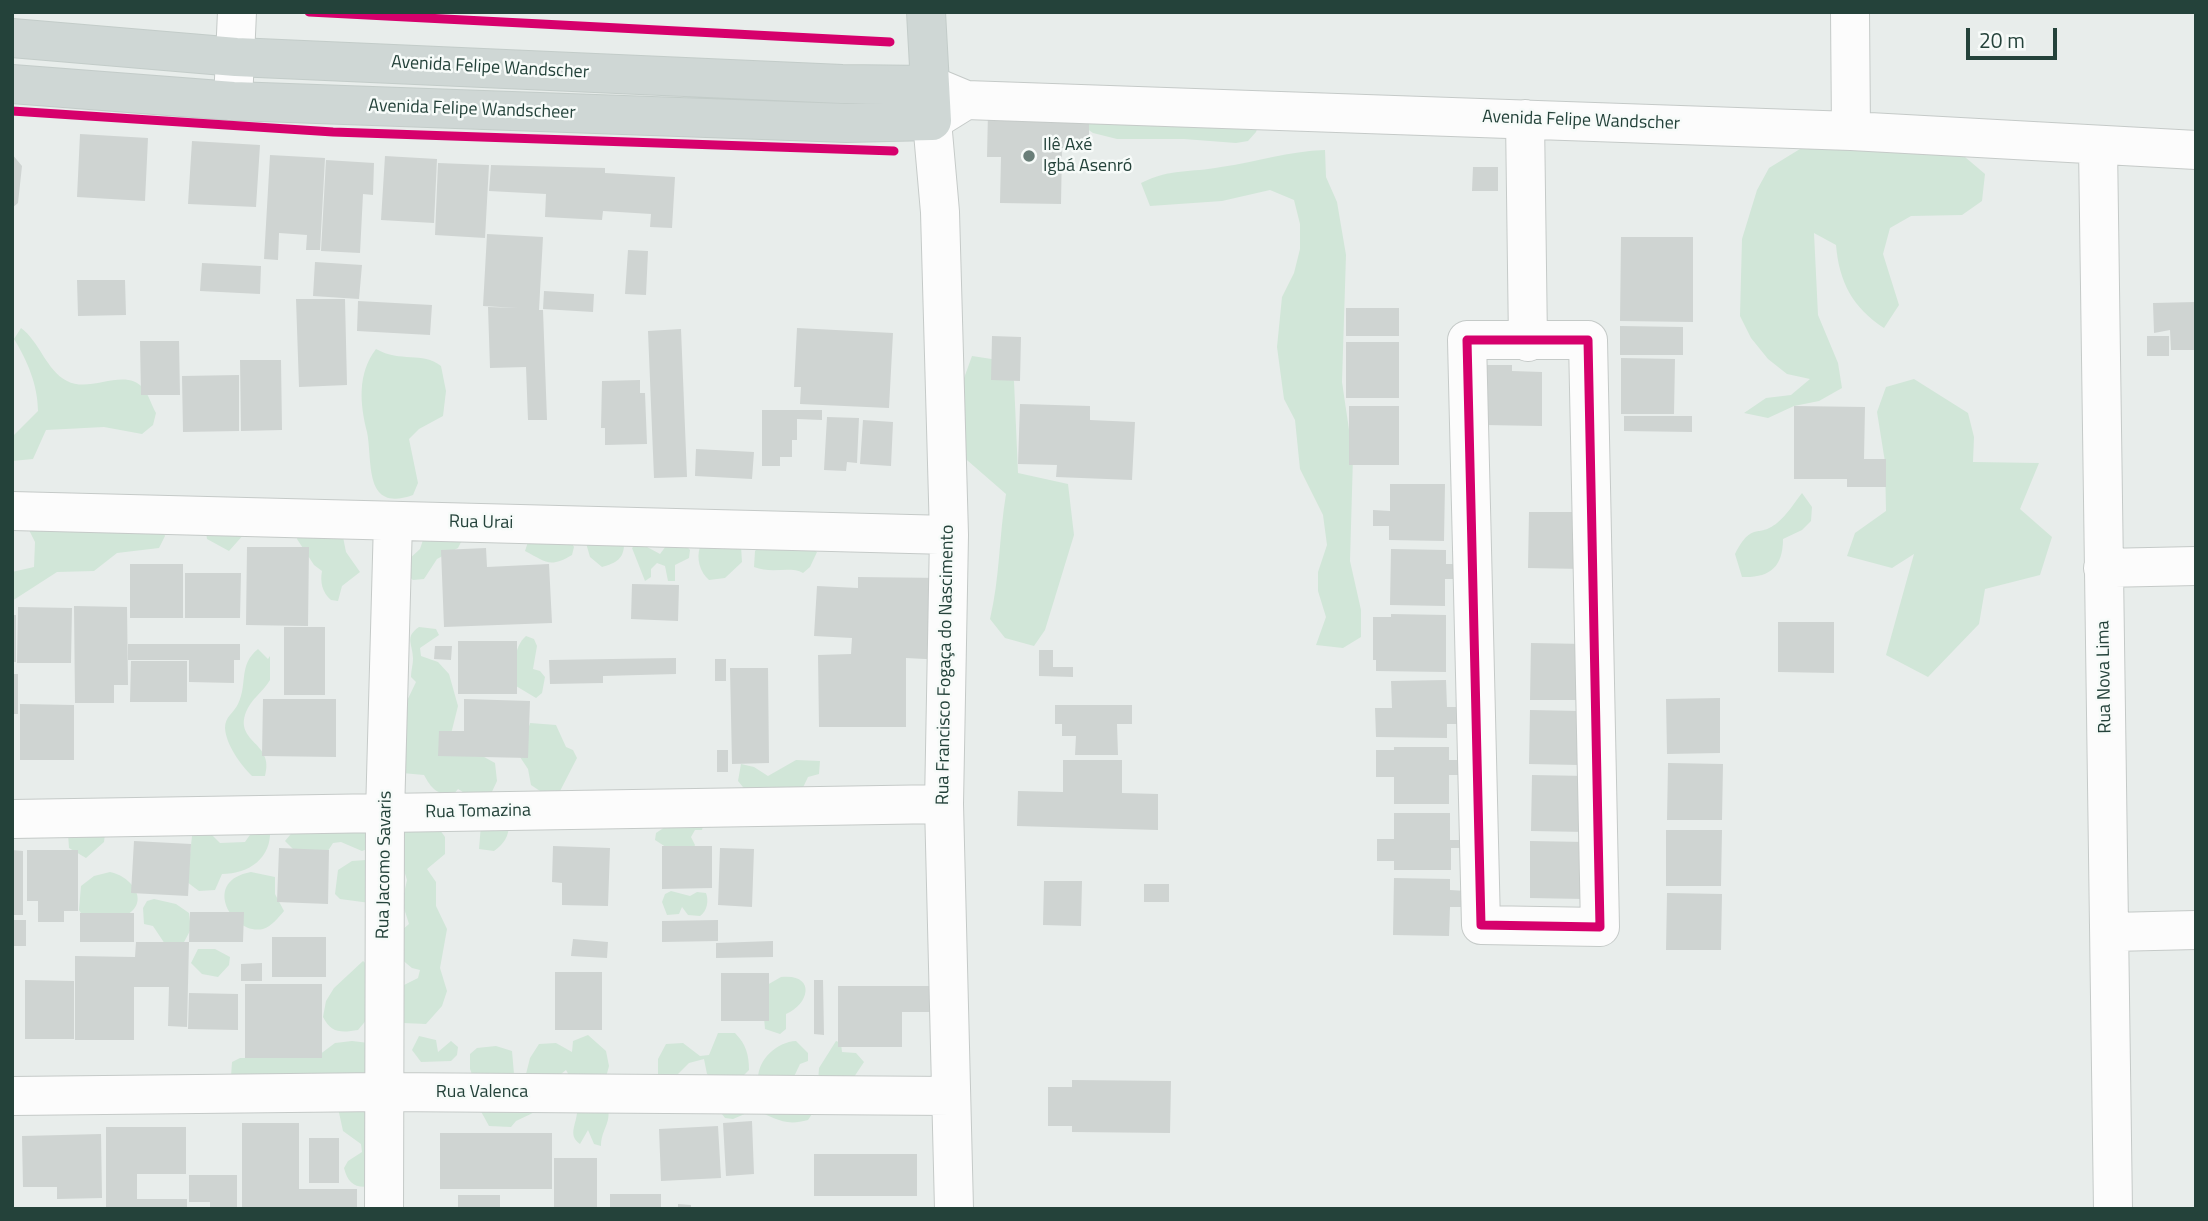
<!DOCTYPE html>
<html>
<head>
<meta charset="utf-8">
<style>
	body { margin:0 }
	#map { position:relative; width:2208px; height:1221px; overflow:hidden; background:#e8edeb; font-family:"Titillium Web",sans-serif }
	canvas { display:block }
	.frame { position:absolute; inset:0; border:14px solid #24423a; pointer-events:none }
	.scale { position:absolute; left:1966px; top:28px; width:91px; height:32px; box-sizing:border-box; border:4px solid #24423a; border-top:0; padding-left:9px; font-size:21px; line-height:24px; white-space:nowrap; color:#24423a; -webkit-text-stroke:5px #f7fbf9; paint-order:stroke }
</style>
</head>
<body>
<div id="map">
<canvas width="2208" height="1221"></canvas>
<div class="frame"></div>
<div class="scale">20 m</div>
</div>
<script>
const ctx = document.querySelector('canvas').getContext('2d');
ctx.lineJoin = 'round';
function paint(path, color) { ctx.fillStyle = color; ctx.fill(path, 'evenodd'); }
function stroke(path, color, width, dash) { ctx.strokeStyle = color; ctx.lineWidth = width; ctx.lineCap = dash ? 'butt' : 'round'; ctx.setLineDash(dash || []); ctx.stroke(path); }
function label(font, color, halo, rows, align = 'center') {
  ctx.font = font + ' "Titillium Web",sans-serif'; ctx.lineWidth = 5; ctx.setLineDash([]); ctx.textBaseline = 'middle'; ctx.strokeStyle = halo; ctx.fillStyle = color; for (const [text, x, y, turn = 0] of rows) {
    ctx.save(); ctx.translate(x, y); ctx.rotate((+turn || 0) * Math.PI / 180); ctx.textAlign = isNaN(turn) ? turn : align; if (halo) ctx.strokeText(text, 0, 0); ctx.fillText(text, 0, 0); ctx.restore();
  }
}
const green = new Path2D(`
	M1080 104 1260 119 1256 132 1248 141 1236 143 1184 139H1117L1093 133 1083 126Z
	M1813 141 1943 147 1965 157 1985 174 1982 201 1962 215 1911 216 1890 228 1883 254 1899 305 1884 328C1853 308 1839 282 1836 245L1814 233 1818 315 1838 363 1842 388 1819 401 1794 406 1768 418 1744 413 1766 398 1791 395 1810 379 1787 374 1768 359 1751 338 1740 316 1742 239 1757 190 1769 168Z
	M1325 150 1326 177 1337 202 1346 255 1342 382 1353 457 1350 561 1361 610V637L1343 648 1316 645 1326 617 1318 591V572L1327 545 1323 515 1300 469 1295 420 1284 399 1277 347 1282 297 1294 273 1300 249V224L1294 200 1270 190 1222 201 1150 206 1141 183C1171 168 1190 173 1221 167 1256 162 1289 151 1325 150Z
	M21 328C40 342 46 370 67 381 91 394 125 366 144 389 149 396 152 406 156 413L153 425 142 434 104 427 46 430 33 459 12 461V437L38 411C38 385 27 360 14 339Z
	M376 349C401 363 422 351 441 366L446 391 443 416 419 429 409 439 418 483 413 495C363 513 373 461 367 432 360 404 357 374 376 349Z
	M972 356 998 360 1014 381 1018 473 1068 484 1074 535 1045 630 1034 646 1005 638 990 619C1000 577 999 536 1006 494L960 454 963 381Z
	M1914 379 1968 413 1974 437 1973 462 2039 463 2020 509 2052 537 2040 575 1985 589 1979 624 1928 677 1886 655 1914 554 1892 568 1847 556 1855 533 1886 511 1885 462 1877 412 1886 387Z
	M1802 493 1812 507 1811 521 1802 530 1783 539C1783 567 1770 578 1742 577L1735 554C1753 520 1757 539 1777 523 1787 515 1795 502 1802 493Z
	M161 523 165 536 159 548 117 553 94 571 57 572 12 601V572L34 567 35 542 29 530Z
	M205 525 245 533 229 551 207 539Z
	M299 531 343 537 346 552 360 572 342 586 338 601 331 600C322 592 320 582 322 571L314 565 297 539Z
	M425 534 461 542 458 548 437 559 424 579 413 580 407 575 408 560 420 549Z
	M530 536 570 539 574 547 572 555C549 569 545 561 525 551Z
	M638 542 660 554 669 542 685 544 690 550 689 558 675 565V581H668L665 566 657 563 651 569V577L645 581 632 548Z
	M586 543 624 544C624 559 616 563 602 567L590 557Z
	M760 545 811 546 817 552 810 567 803 573C791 566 771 574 754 567L755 551Z
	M741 546 742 562 725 578 709 580C700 572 696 559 700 547Z
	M419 627 436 629 439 635 420 648 421 656 438 662 449 674 458 706 450 738 495 763 497 781 490 796H469L458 789 453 795C437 795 431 788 424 775L402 773 405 705 416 682 411 677C411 670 413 665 413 659 413 644 404 637 419 627Z
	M526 636 534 639 537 646 533 669 540 671 545 677 542 693 536 698 516 686C514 669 513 647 526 636Z
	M258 649 268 659 270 656V680C263 692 251 699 246 712 234 743 275 742 265 776H252C241 765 226 745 225 728 225 716 234 713 238 704 248 684 238 665 258 649Z
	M530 723 556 725 566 747 573 750 577 758 559 793H543L531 785 528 769 520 757Z
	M796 760 820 761 819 774 808 777 798 798 747 792 738 781 741 764 754 767 768 776Z
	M704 822 702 830H695L691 837 695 845 692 852 669 849 655 840 656 833 671 823Z
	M509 824C509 836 504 844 494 851L479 849 481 825Z
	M367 825 370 848 362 851 341 842 333 843 326 854 296 852 285 841 295 829 331 828 337 833Z
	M254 829H270C272 858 249 874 222 874L215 890 199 891 187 882 192 836 198 831H208L220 843 245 842Z
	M405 830H440L445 837V854L427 869 436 882V906L447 929 440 968 447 991 442 1006 426 1024 403 1023 402 993 404 985 418 978 420 970 412 968 401 959 402 930 409 924 402 902 407 880 395 842Z
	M68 834H105L104 842 86 858 69 848Z
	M366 860 370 903 340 899 335 894 338 870 352 861Z
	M110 872C131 876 152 902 125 916H83L79 910 81 886 94 876Z
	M251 872 275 877V894L284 911C278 918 272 926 263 929 233 936 200 881 251 872Z
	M671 891 690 896 697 892 706 893C709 901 707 911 700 916L688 915 682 907 679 914 667 915 662 902 665 894Z
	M154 899 176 904 189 913 191 929 183 944 167 947 153 926 144 924 143 908 147 901Z
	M198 949H215L230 957 229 965 218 977 202 974 191 963Z
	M363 961 371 968 368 1018 358 1030C341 1033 331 1033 323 1017L326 1001 334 988Z
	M781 977C815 973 811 1003 786 1014V1029L780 1034 765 1029 763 1006 767 985Z
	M718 1033H735C746 1044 749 1055 749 1070L743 1076 713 1079 707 1074 704 1059 689 1063 673 1079 658 1074V1059L666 1044 683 1043 700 1056 709 1055Z
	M588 1035 606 1051 609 1066 605 1081 570 1077 566 1070 561 1074H526L530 1058 539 1044 556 1043 572 1052 573 1041Z
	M419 1036 436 1040 438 1052 451 1041 458 1047 457 1055 451 1061 421 1062 412 1050Z
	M352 1041 369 1043 371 1067 361 1080 231 1077 232 1062 240 1058H315L335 1043Z
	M796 1041 808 1053V1061L800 1064 790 1085 758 1079C758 1059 777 1042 796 1041Z
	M836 1041 841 1043 842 1052 856 1053 864 1062 848 1086 818 1082 819 1068Z
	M496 1046 512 1051 514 1074 475 1083 470 1069V1054L477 1048Z
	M729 1098C737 1099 748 1105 756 1104 776 1102 789 1094 809 1106L812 1114 808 1120C783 1127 775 1117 754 1110L733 1119 725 1118 716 1106 720 1100Z
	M368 1104 372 1186C356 1189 348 1184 344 1168L348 1161 362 1152 361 1144 343 1131 338 1108Z
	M478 1106 537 1111 516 1121 511 1127 489 1126Z
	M608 1108C611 1124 601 1130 601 1146L594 1144 588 1130 580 1144C567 1135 577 1124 577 1111Z`);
const building = new Path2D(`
	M988 112 1089 113V148H1062L1061 204 1000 203 1001 157H987Z
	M80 134 148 138 145 201 77 197Z
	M192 141 260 145 256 207 188 204Z
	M12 154 22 166 18 203 12 208Z
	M270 155 325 158 320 250H306L307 235 279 233 278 260 264 259Z
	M385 156 437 159 434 223 381 220Z
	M326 160 374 163 373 195 363 194 360 253 321 251Z
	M438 163 489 165 485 238 435 235Z
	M491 165 605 168V173L675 177 672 228 650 227 651 214 603 211 602 220 545 217 546 194 489 191Z
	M1473 167H1498V191H1472Z
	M487 234 543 237 539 310H543L547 420H528L526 367 490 368 488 307 518 308 483 306Z
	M1621 237H1693V322L1620 321Z
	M628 250 648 251 646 295 625 294Z
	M315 262 362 265 359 299 313 296Z
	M202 263 261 266 260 294 200 291Z
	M77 280H125L126 315 78 316Z
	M544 291 594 294 593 312 543 309Z
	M296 299H345L347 385 299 387Z
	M358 301 432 305 430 335 357 331Z
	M2196 302V350H2171L2170 330 2154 333 2153 303Z
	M1346 308H1399V336H1346Z
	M1620 326 1683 327V355H1620Z
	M797 328 893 333 889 408 800 404 801 387H794Z
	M681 329 687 477 654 478 648 331Z
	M992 336 1021 337 1020 381 991 380Z
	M2147 336H2169V356H2147Z
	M140 341H179L180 395H141Z
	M1346 342H1399V398H1346Z
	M1621 358 1675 359 1674 414H1621Z
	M240 360H281L282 430 241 431Z
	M1486 365H1512V371L1542 372V426L1485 425Z
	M239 375V431L183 432 182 376Z
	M640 380V393H645L647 444 605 445V428H601L602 381Z
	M1020 404 1090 406V420L1135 422 1132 480 1056 477 1057 465 1018 464Z
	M1349 406H1399V465H1349Z
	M1794 406 1865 407 1864 459H1886V487H1847V479H1794Z
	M762 410H822V420L797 419V440H792V457H780V466H762Z
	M1624 416H1692V432L1624 431Z
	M827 417 859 418 857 463 847 462 846 471 824 470Z
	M863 420 893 422 891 466 860 464Z
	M696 449 754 452 752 479 695 476Z
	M1390 484H1445L1444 541 1389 540V526H1373V510L1390 511Z
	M1529 512H1583V569L1528 568Z
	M247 547H309L308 626 246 625Z
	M486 548 487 567 549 564 552 623 444 627 441 550Z
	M1391 549 1446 550V564H1462V579H1445V606L1390 605Z
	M130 564H183V618H130Z
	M185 573H241L240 618H185Z
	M858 577 943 578 944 660 906 658V727H819L818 655 851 654 852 638 814 636 817 586 858 588Z
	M632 584 679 585 678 621 631 619Z
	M74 606 127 607 128 685H114V703H75Z
	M18 607 72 608 71 663H17Z
	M1391 614 1446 615V672L1376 671V660H1373V617H1391Z
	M12 615H16V662H12Z
	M1778 622H1834V673L1778 672Z
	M284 627H325V695H284Z
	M458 641H517V694H458Z
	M1531 643 1585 644V700H1530Z
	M128 644H240V660H234V683L189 682V660H128Z
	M435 646H452L451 660 434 659Z
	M1039 650H1053V667H1073V677L1039 676Z
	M676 658V674L603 676V683L550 684 549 660Z
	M715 659H726V681H715Z
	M131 661H187V702H130Z
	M730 668H768L769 763 732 764Z
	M12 674H18V714H12Z
	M1446 680 1447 707H1467L1468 724H1447V738L1376 737 1375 708H1392L1391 681Z
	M1720 698V753L1667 754 1666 699Z
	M263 699H336V757L262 756Z
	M464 699 530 701 528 758 438 756 439 731H464Z
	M20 704 74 705V760H20Z
	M1055 705H1132V724H1117L1118 755H1075L1076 736H1062V724H1055Z
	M1530 710 1580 711 1579 765 1529 764Z
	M1394 747H1449V760H1467V775H1449V804H1394V777H1376V750H1394Z
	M717 750H728V772H717Z
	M1063 760H1122V793L1158 794V830L1017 826 1018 791 1063 792Z
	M1668 763 1723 764 1722 820H1667Z
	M1532 775 1587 776 1586 832 1531 831Z
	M1394 813H1450V840H1466V848H1451V870H1394V861H1377V839H1394Z
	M1666 830H1722L1721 886H1666Z
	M134 841 191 844 188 896 131 893Z
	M1530 841 1585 842 1584 899 1530 898Z
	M553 846 610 848 608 906 562 905V883L552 882Z
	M662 846H712V888L662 889Z
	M279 848 329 850 328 904 277 902Z
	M720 848 754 849 752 907 718 905Z
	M12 850 23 851V915H12Z
	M27 850H78V911H64V922H38V901H27Z
	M1394 878 1450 879V890L1466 891 1465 907H1450L1449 936 1393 935Z
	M1044 881H1082L1081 926 1043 925Z
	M1144 884H1169V902H1144Z
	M1667 893 1722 894 1721 950H1666Z
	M190 912H244L243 942H189L187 1027 168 1026 169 987H134V1040H75V956L135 957 136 942H189Z
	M80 913H134V942H80Z
	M12 920H26V946H12Z
	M718 920V941L662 942V921Z
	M272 937H326V977H272Z
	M573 939 608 942 607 958 571 956Z
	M773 941V957L716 958V943Z
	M262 963V981H241V964Z
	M555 972H602V1030H555Z
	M721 973H769V1021H721Z
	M25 980 74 981V1039H25Z
	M814 980H823L824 1035 814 1034Z
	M245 984H322V1058H245Z
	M838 986H946V1012H902V1047H838Z
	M189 993 238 994V1030L188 1029Z
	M1072 1080 1171 1081 1170 1133 1072 1132V1126H1048V1087H1072Z
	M752 1121 754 1174 726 1176 723 1123Z
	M242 1123H299V1189H357V1209H242Z
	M718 1126 721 1178 661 1181 659 1129Z
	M106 1127H186V1174H137V1199H187V1209H106Z
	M440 1133H552V1189H440Z
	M101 1134 102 1198 57 1199V1187H23L22 1136Z
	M309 1138H339V1183H309Z
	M814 1154H917V1196H814Z
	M554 1158H597V1209H554Z
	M189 1175H237V1209H210V1202H189Z
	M610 1194H661V1209H610Z
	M458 1195H500V1209H458Z
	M678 1204 691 1205V1209H678Z`);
const minor = new Path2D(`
	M1850 12 1851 131
	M930 85 966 100 1851 131 2196 150
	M233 101 237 12
	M1525 119 1528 342
	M2098 145 2113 1209
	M1467 340H1588L1600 927 1481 925Z
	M12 511 949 535
	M2103 568 2196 566
	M12 819 944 804
	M2112 932 2196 930
	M12 1096 382 1092 951 1096
	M384 1209 385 814 393 521
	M954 1209 944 804 949 535 940 212 932 121 961 103`);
const major = new Path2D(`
	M12 38 236 57 842 84 930 85
	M12 84 233 101 846 123 932 121 926 12`);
const cycleway = new Path2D(`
	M309 12 890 42
	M12 111 333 132 894 151
	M1467 340H1588L1600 927 1481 925Z`);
const markers = [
	[1029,156,7,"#697e78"]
];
const streetNames = [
	["Avenida Felipe Wandscher",490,68,3],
	["Avenida Felipe Wandscheer",472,110,2],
	["Avenida Felipe Wandscher",1581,121,2],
	["Rua Urai",481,523,1],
	["Rua Francisco Fogaça do Nascimento",946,665,-89],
	["Rua Nova Lima",2105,677,-91],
	["Rua Tomazina",478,812,-1],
	["Rua Jacomo Savaris",385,865,-89],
	["Rua Valenca",482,1093]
];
const poiNames = [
	["Ilê Axé",1043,146],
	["Igbá Asenró",1043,167]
];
paint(green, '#d1e6d8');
paint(building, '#cfd4d2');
stroke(minor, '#c5cac8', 40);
stroke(major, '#c3ccc9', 40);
stroke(minor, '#fcfcfc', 38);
stroke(major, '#cfd7d5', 38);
stroke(cycleway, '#d6006c', 9);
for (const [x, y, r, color] of markers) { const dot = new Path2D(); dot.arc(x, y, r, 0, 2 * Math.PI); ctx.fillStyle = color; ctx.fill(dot); stroke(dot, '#f7fbf9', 2.5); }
label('18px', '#24423a', '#f7fbf9', streetNames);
label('18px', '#24423a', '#f7fbf9', poiNames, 'left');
</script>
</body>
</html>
